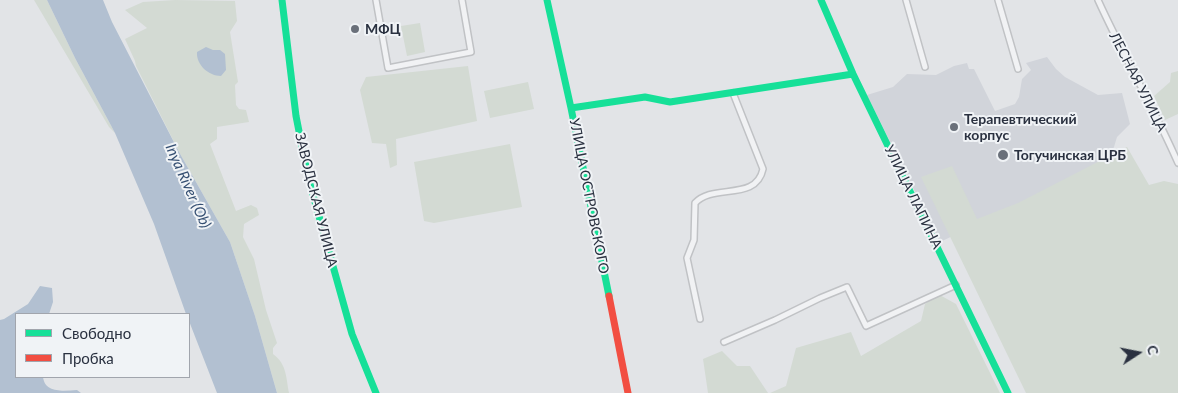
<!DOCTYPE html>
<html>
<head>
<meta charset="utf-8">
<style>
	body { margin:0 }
	#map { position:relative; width:1178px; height:393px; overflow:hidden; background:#e2e4e7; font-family:Lato,sans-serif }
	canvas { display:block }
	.legend { position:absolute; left:15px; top:313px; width:175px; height:65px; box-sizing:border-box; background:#f0f3f6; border:1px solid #a1a5ad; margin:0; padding:6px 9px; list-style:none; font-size:15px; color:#2a3140 }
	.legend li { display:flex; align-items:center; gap:10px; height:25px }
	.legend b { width:25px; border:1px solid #a1a5ad }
	.north { position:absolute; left:1113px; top:328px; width:50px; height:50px; -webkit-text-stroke:4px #f0f3f6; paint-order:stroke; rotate:79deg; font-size:14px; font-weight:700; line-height:20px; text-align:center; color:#2a3140 }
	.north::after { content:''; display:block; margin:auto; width:18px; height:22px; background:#2a3140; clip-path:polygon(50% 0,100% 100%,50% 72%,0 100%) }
</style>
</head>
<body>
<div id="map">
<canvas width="1178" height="393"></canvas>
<ul class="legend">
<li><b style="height:6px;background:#16e098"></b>Свободно</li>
<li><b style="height:6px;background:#f24e42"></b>Пробка</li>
</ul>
<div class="north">С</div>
</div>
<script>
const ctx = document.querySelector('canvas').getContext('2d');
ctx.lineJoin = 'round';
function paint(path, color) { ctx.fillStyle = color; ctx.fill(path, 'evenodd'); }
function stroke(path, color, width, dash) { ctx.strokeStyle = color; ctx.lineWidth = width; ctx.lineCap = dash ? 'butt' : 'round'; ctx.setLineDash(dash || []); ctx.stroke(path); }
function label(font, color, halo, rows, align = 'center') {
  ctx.font = font + ' Lato,sans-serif'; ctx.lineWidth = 4; ctx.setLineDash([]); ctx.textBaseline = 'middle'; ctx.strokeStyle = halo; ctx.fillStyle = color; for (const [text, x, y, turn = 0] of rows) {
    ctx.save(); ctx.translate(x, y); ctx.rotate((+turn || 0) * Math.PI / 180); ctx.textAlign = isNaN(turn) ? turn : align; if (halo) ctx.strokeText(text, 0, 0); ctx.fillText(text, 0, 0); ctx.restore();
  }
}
const built = new Path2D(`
	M1047 57 1056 69 1065 77 1098 95 1122 93 1130 124 1117 137 1114 147 1104 164 940 242 867 95 893 87 907 74 936 75 954 66 967 63 969 69H974L995 111 1015 104 1019 97 1022 79 1031 70 1026 63Z`);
const green = new Path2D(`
	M34 0H47L75 58 115 133 109 127Z
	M175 0 235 1 237 21 230 32 238 82 235 85 236 105 239 109 246 110 249 122 217 127V139L210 144 236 211 251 205 257 208 259 215 244 224 243 237 254 259 266 310 277 343 273 348V354C287 364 286 378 289 393H277L255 316 230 242 179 152 136 66 135 61 125 39 147 28 125 10 143 2Z
	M420 23 425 52 407 56 401 26Z
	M468 66 477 121 396 139 397 165 390 168 386 144 372 143 360 90 366 77Z
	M1178 71V114L1165 120 1154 96 1170 82 1171 73Z
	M528 82 534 109 490 118 484 91Z
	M510 144 522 207 434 223 424 221 414 162Z
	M1127 147 1149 185 1164 181 1178 184V393H1026L921 177 952 166 977 219 1018 203Z
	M938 294 956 304 1000 393H770L786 386 796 348 851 332 861 356 921 321 925 304Z
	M722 351 737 366H750L768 393H708L703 359Z`);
const water = new Path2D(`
	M47 0H103L112 22 179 152 230 242 255 316 277 393H217L189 321V314H186L154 224 115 133 75 58Z
	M206 47 213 50H220L225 54 226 70 221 76C209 76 196 65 197 52Z
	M40 286 52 288 53 302 49 314H16V377H43C45 393 62 391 77 390L81 393H0V320L4 319 28 304Z`);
const street = new Path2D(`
	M376 0 388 68 471 52 462 0
	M906 0 925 67
	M998 0 1018 69
	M1098 0C1123 55 1154 108 1178 163
	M700 319 687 258 694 240 695 203C713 183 756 202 763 169L733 93
	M724 342 775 320 820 298 847 287 866 326 956 285`);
const fast = new Path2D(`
	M282 0 296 116 308 177 352 334 376 393
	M547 0 571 108 609 296
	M821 0 853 74 1008 393
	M571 108 645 97 670 102 853 74`);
const jam = new Path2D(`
	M609 296 628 393`);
const markers = [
	[355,29,5,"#6a707a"],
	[954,127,5,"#6a707a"],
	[1003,155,6,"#6a707a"]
];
const poiNames = [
	["МФЦ",365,29],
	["Терапевтический",964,119],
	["корпус",964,135],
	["Тогучинская ЦРБ",1014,155]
];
const streetNames = [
	["ЛЕСНАЯ УЛИЦА",1138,82,63],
	["УЛИЦА ОСТРОВСКОГО",589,196,79],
	["УЛИЦА ЛАПИНА",913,197,64],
	["ЗАВОДСКАЯ УЛИЦА",316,200,76]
];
const waterNames = [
	["Inya River (Ob)",188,186,66]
];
paint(built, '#d1d4da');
paint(green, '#d3dad3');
paint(water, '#b2c0d1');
stroke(street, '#c0c2c5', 8);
stroke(street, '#f1f2f4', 5);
stroke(fast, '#16e098', 7);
stroke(jam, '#f24e42', 7);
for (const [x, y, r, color] of markers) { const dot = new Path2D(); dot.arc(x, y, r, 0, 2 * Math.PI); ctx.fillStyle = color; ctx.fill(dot); stroke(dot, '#f0f3f6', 2); }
label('bold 14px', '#2a3140', '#f0f3f6', poiNames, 'left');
label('14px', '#2a3140', '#f0f3f6', streetNames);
label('italic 15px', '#354f72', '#f0f3f6', waterNames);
</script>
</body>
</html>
